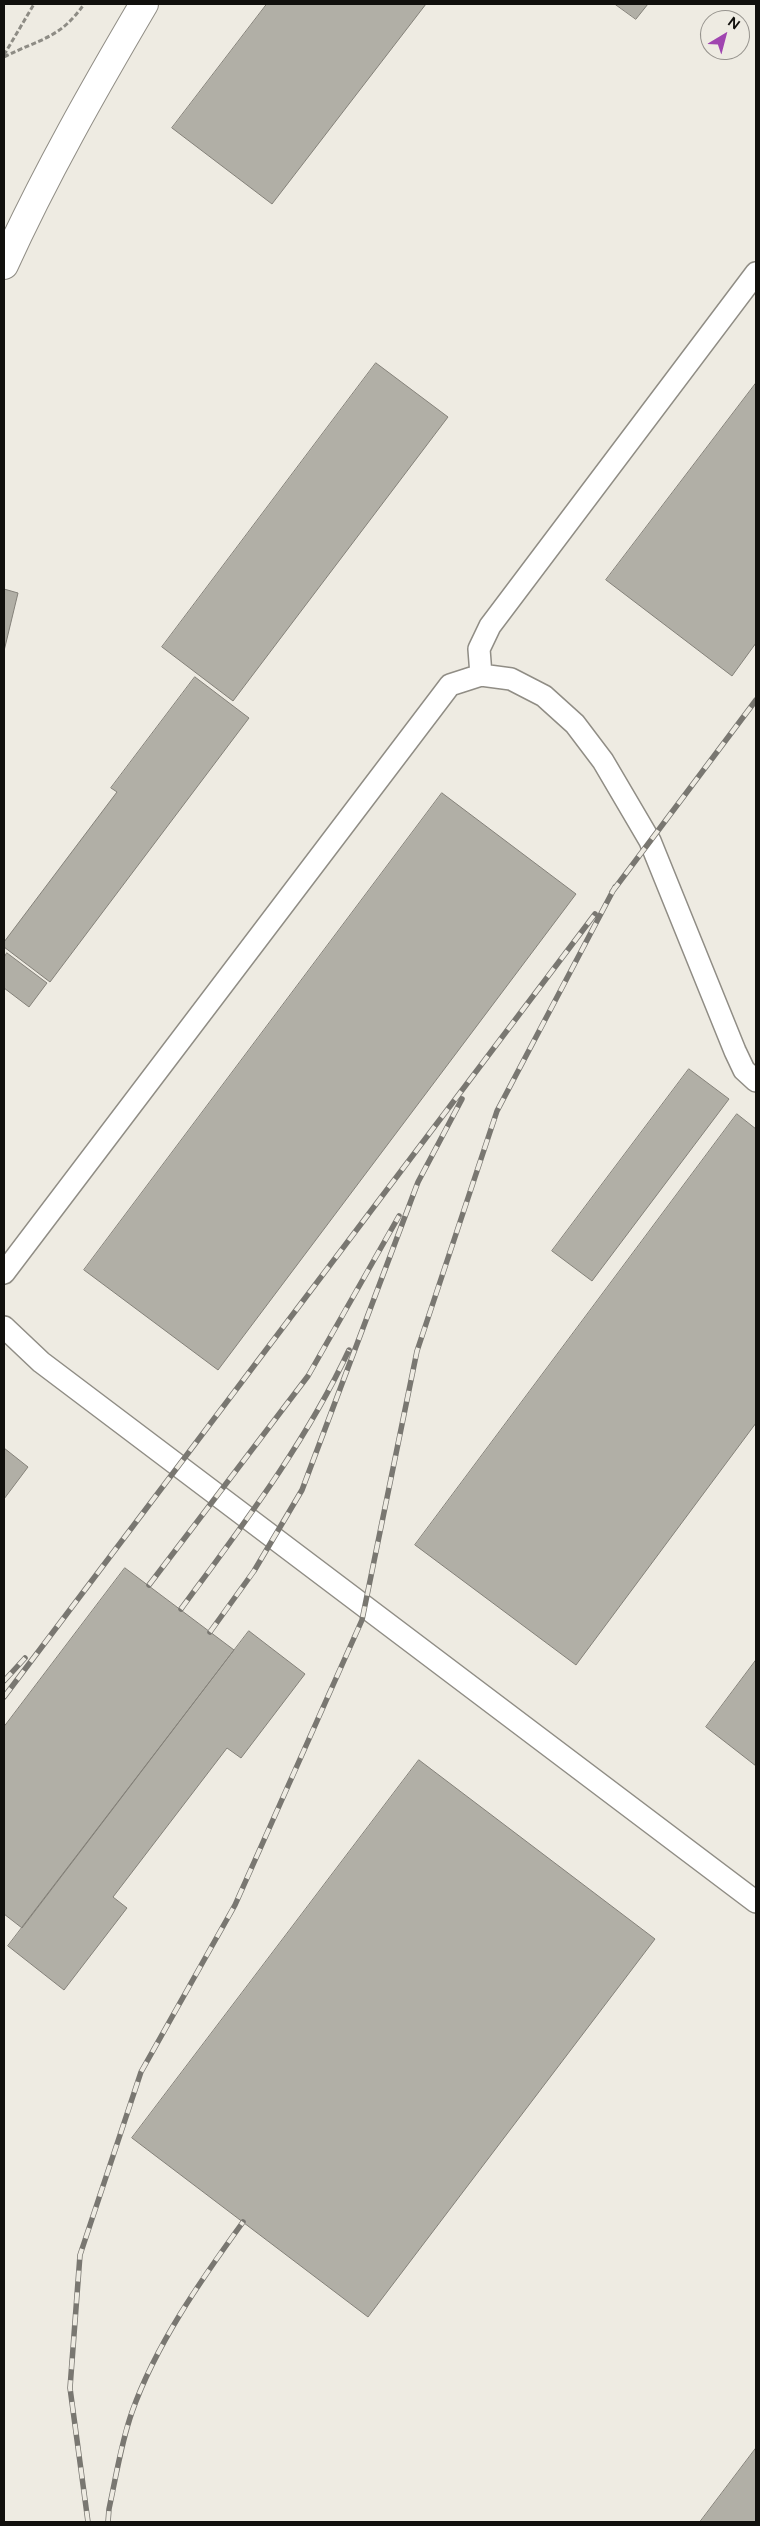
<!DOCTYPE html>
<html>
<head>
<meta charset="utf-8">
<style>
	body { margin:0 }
	#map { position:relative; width:760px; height:2526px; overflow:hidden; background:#eeebe2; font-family:Figtree,sans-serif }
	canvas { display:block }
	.frame { position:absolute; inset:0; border:5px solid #11100d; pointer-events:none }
	.north { position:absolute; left:700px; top:10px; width:50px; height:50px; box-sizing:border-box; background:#eeebe2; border:1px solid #96938d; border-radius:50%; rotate:37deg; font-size:14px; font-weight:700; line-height:20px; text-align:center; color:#11100d }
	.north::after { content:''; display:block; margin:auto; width:18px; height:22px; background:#a045b0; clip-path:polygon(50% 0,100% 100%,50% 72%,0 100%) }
</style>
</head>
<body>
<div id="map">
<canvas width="760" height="2526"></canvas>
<div class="frame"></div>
<div class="north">N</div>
</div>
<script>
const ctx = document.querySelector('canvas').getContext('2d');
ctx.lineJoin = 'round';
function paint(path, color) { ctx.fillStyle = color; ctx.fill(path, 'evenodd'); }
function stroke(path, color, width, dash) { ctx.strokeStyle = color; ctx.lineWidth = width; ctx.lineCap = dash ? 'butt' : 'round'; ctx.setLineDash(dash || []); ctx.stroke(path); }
const building = new Path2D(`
	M267 4H426L272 204 172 128Z
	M615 4H648L636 19Z
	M376 363 448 417 233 701 162 647Z
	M756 383V643L732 676 606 580Z
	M4 589 18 593 4 651Z
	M195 677 249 718 50 982 4 947V942L117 792 111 788Z
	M442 793 576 894 218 1370 84 1270Z
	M7 953 47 983 29 1007 4 988V958Z
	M689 1069 729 1099 592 1281 552 1251Z
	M737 1114 756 1129V1423L576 1665 415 1545Z
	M4 1448 28 1467 4 1499Z
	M125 1568 234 1650 22 1928 4 1914V1727Z
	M249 1631 305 1674 241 1758 227 1748 113 1897 127 1908 64 1990 8 1946Z
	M756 1660V1766L706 1727Z
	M419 1760 655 1939 368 2317 132 2138Z
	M756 2448V2522H700Z`);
const path = new Path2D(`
	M4 55 34 4
	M4 57C39 39 60 39 84 4`);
const lane = new Path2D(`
	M481 675 479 649 490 626 756 273
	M4 1273 450 685 481 675 511 679 544 696 575 724 603 761 650 841 735 1051 744 1070 756 1081
	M4 1327 41 1362 756 1902`);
const secondary = new Path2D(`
	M4 265C45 175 94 89 144 4`);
const rail = new Path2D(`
	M612 892 756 700
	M149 1585 308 1376 399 1216
	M181 1609C242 1526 305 1444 349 1350
	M210 1632 254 1571 302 1490 418 1182 462 1099
	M4 1681 25 1658
	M4 1697 595 914
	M88 2522 70 2388 80 2255 141 2072 235 1905 362 1620 417 1351 497 1111 615 887
	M108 2522 109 2509C116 2477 121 2443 132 2412 156 2344 201 2280 243 2222`);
paint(building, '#b1afa6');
stroke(building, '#848179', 1);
stroke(lane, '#908d85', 24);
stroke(secondary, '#908d85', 30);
stroke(path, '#8e8c85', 3, [5, 2.5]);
stroke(lane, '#fff', 21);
stroke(secondary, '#fff', 28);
stroke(rail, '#797771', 5.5);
stroke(rail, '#eeebe2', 4, [11]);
</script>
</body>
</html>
